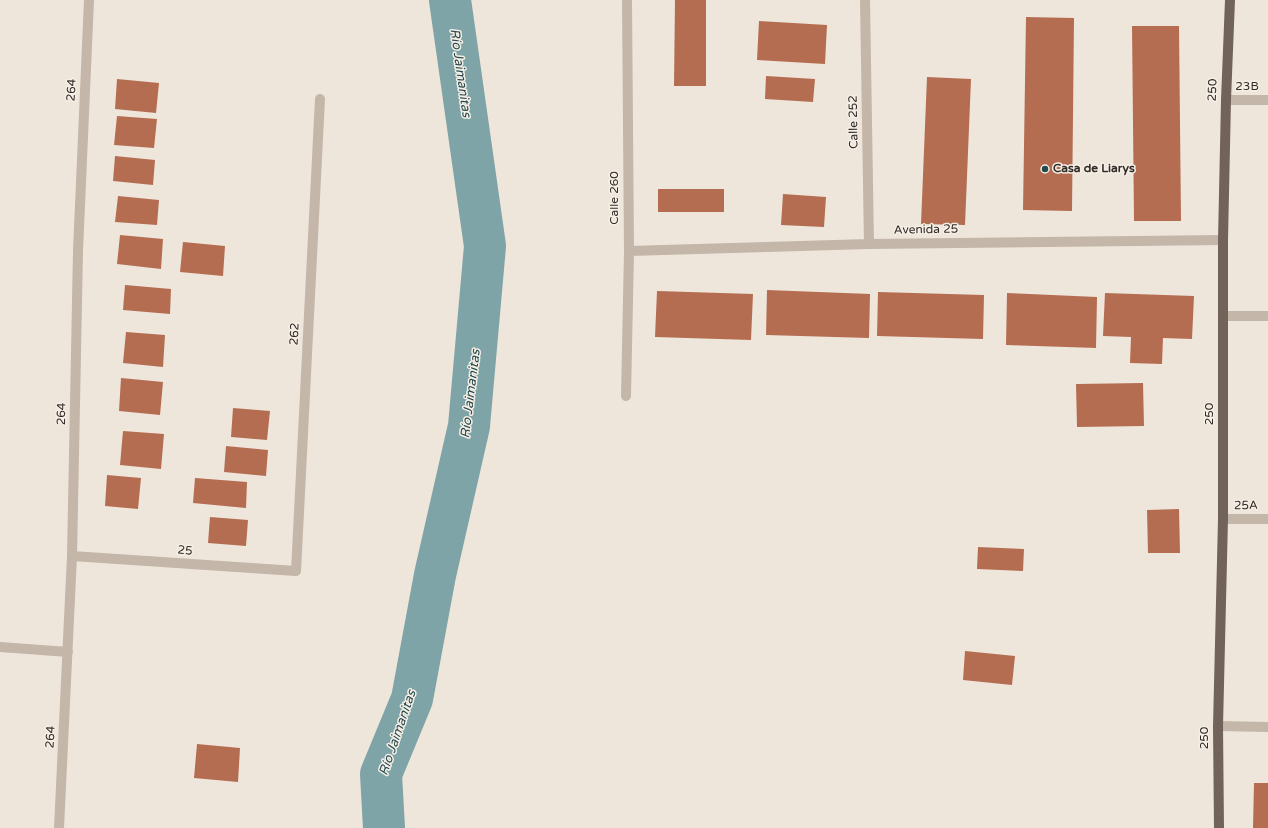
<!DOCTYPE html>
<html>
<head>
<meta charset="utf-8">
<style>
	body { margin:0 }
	canvas { display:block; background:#eee5db }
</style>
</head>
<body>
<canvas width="1268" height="828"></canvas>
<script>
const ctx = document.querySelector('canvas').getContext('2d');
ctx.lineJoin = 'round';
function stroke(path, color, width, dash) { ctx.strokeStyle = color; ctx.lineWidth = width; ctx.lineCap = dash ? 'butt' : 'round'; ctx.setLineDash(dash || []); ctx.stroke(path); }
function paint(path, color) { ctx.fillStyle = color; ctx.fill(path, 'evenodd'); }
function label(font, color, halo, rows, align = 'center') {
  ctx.font = font + ' "Varela Round",sans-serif'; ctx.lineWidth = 3; ctx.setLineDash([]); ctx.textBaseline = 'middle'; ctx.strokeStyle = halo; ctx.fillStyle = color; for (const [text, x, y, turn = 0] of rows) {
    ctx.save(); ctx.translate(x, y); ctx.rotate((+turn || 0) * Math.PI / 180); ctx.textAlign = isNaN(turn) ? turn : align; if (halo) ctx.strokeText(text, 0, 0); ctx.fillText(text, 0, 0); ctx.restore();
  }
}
const river = new Path2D(`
	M384 828 381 774 412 699 435 575 469 426 485 246 450 0`);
const building = new Path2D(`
	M675 0H706V86H674Z
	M1026 17 1074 18 1072 211 1023 210Z
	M759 21 827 25 825 64 757 60Z
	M1132 26H1179L1181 221H1134Z
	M766 76 815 79 813 102 765 99Z
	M927 77 971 79 965 225 921 224Z
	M117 79 159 83 156 113 115 109Z
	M117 116 157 119 154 148 114 145Z
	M115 156 155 160 153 185 113 181Z
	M658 189H724V212H658Z
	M783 194 826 197 824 227 781 225Z
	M118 196 159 200 157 225 115 222Z
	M120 235 163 239 161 269 117 264Z
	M183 242 225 246 223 276 180 272Z
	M125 285 171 289 170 314 123 310Z
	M767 290 870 294 869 338 766 335Z
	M657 291 753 294 751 340 655 337Z
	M878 292 984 295 983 339 877 336Z
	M1007 293 1097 297 1096 348 1006 345Z
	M1105 293 1194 296 1192 339 1163 338 1162 364 1130 363 1131 337 1103 336Z
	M126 332 165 335 163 367 123 363Z
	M121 378 163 382 160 415 119 411Z
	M1143 383 1144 426 1077 427 1076 384Z
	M233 408 270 411 267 440 231 437Z
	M123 431 164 434 161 469 120 465Z
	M226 446 268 450 266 476 224 472Z
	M107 475 141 478 138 509 105 506Z
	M195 478 247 482 246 508 193 503Z
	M1179 509 1180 553H1148L1147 510Z
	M210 517 248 520 246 546 208 543Z
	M978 547 1024 549 1023 571 977 569Z
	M965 651 1015 656 1012 685 963 680Z
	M197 744 240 748 238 782 194 778Z
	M1254 783H1268V828H1253Z`);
const minor = new Path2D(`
	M865 0 869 244
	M1226 100H1268
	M629 251 869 244 1223 240
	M1223 316H1268
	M626 396 629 251 627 0
	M1223 519H1268
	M72 556 296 571 320 99
	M0 647 68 652
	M1218 726 1268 727
	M59 828 72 556 78 251 89 0`);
const major = new Path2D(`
	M1219 828 1218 726 1223 519V240L1226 100 1230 0`);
const markers = [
	[1045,169,4,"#23494e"]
];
const streetNames = [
	["23B",1247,87],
	["264",72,90,-87],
	["250",1213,90,-88],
	["Calle 252",854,122,-91],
	["Calle 260",615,198,-90],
	["Avenida 25",926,230,-1],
	["262",295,334,-87],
	["264",62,414,-89],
	["250",1210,414,-90],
	["25A",1246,506,-1],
	["25",185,551,4],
	["264",51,737,-87],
	["250",1205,738,-90]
];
const poiNames = [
	["Casa de Liarys",1053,169]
];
const waterNames = [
	["Río Jaimanitas",460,73,82],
	["Río Jaimanitas",471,394,-83],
	["Río Jaimanitas",398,733,-71]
];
stroke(river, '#7ea4a7', 42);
paint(building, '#b56d51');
stroke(minor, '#c4b6a8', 10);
stroke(major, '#72635a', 10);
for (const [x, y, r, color] of markers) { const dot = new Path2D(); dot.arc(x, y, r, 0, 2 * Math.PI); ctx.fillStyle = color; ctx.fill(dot); stroke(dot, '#f6efe6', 1.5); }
label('12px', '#322b27', '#f6efe6', streetNames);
label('bold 12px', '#322b27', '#f6efe6', poiNames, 'left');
label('italic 13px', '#23494e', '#f6efe6', waterNames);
</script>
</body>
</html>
